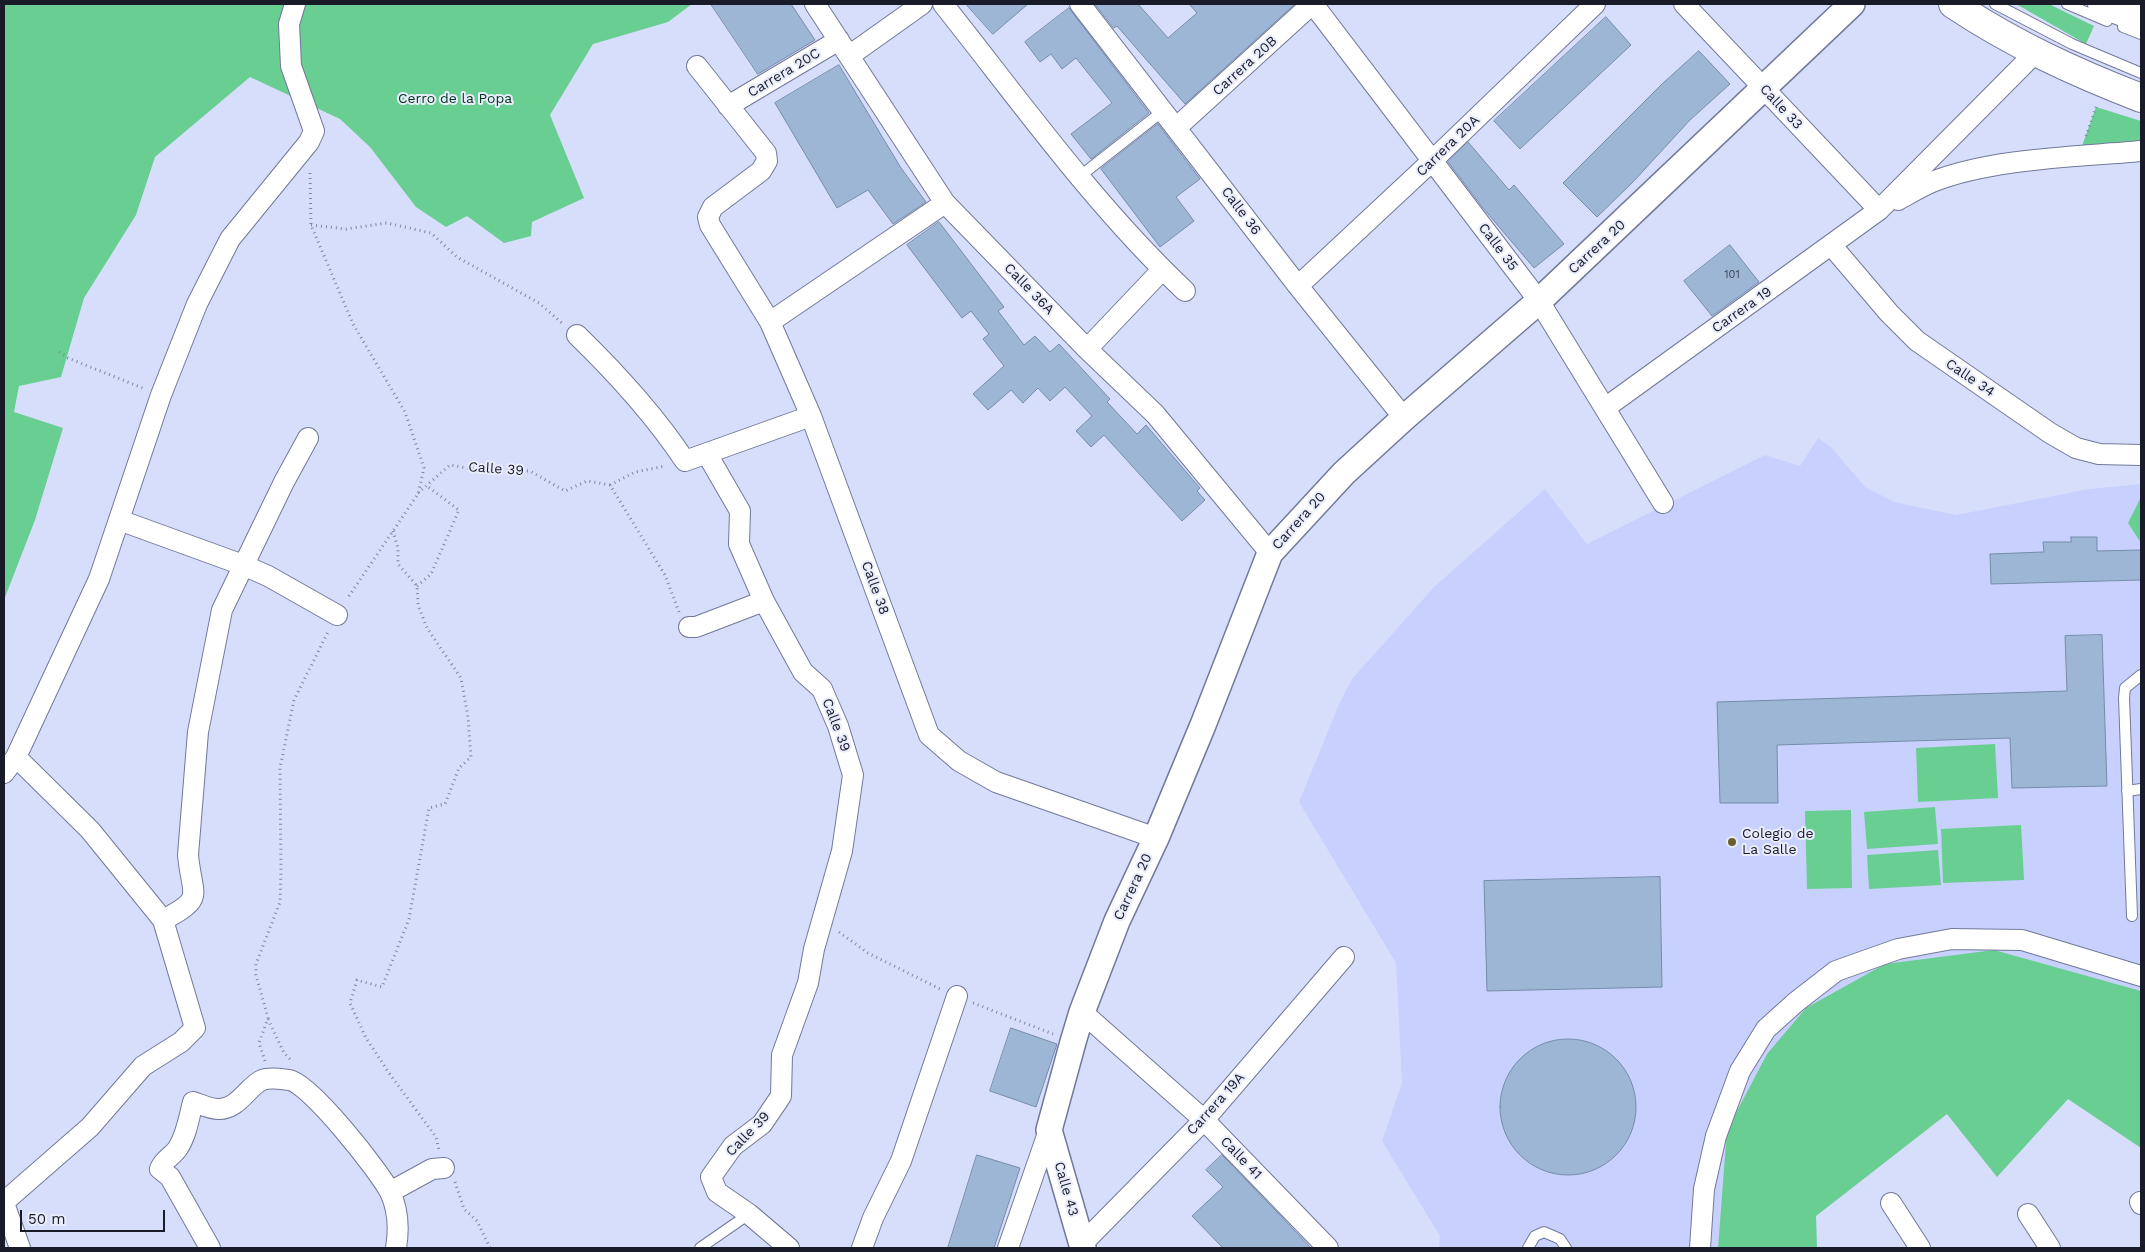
<!DOCTYPE html>
<html>
<head>
<meta charset="utf-8">
<style>
	body { margin:0 }
	#map { position:relative; width:2145px; height:1252px; overflow:hidden; background:#d7defc; font-family:"Work Sans",sans-serif }
	canvas { display:block }
	.frame { position:absolute; inset:0; border:5px solid #191b29; pointer-events:none }
	.scale { position:absolute; left:20px; top:1210px; width:145px; height:22px; box-sizing:border-box; border:2px solid #191b29; border-top:0; padding-left:6px; font-size:15px; line-height:18px; white-space:nowrap; color:#191b29; -webkit-text-stroke:4px #e8ecfb; paint-order:stroke }
</style>
</head>
<body>
<div id="map">
<canvas width="2145" height="1252"></canvas>
<div class="frame"></div>
<div class="scale">50 m</div>
</div>
<script>
const ctx = document.querySelector('canvas').getContext('2d');
ctx.lineJoin = 'round';
function paint(path, color) { ctx.fillStyle = color; ctx.fill(path, 'evenodd'); }
function stroke(path, color, width, dash) { ctx.strokeStyle = color; ctx.lineWidth = width; ctx.lineCap = dash ? 'butt' : 'round'; ctx.setLineDash(dash || []); ctx.stroke(path); }
function label(font, color, halo, rows, align = 'center') {
  ctx.font = font + ' "Work Sans",sans-serif'; ctx.lineWidth = 4; ctx.setLineDash([]); ctx.textBaseline = 'middle'; ctx.strokeStyle = halo; ctx.fillStyle = color; for (const [text, x, y, turn = 0] of rows) {
    ctx.save(); ctx.translate(x, y); ctx.rotate((+turn || 0) * Math.PI / 180); ctx.textAlign = isNaN(turn) ? turn : align; if (halo) ctx.strokeText(text, 0, 0); ctx.fillText(text, 0, 0); ctx.restore();
  }
}
const built = new Path2D(`
	M1818 438 1831 447 1865 487 1894 502 1956 515 2089 489 2141 484V1148L2068 1099 1997 1177 1947 1114 1816 1216 1817 1248H1439L1440 1236 1382 1141 1402 1083 1396 963 1299 802 1340 702 1352 679 1435 586 1545 489 1587 544 1765 455 1800 466Z`);
const green = new Path2D(`
	M4 4H692L668 22 593 44 550 115 584 198 532 222 531 236 504 243 467 216 446 227 416 207 370 147 340 119 250 77 155 157 136 215 84 298 61 377 19 386 14 412 63 428 35 520 4 600Z
	M2016 4H2049L2094 26 2086 44Z
	M2096 107 2141 121V141L2082 146Z
	M2141 497V543L2128 523Z
	M1995 744 1998 798 1918 802 1916 748Z
	M1935 807 1938 844 1867 849 1864 812Z
	M1851 810 1852 888 1807 889 1805 811Z
	M2021 825 2024 880 1943 883 1941 829Z
	M1938 850 1941 885 1869 889 1867 855Z
	M1994 950 2141 991V1148L2068 1099 1997 1177 1947 1114 1816 1216 1817 1248H1718L1727 1130 1767 1054 1806 1008 1885 964Z`);
const building = new Path2D(`
	M711 4H791L815 40 758 74Z
	M966 4H1028L993 34Z
	M1095 4H1138L1168 38 1197 13 1189 4H1295L1185 104 1117 26 1114 28Z
	M1069 8 1149 113 1091 159 1071 134 1112 103 1076 58 1062 69 1051 54 1040 62 1025 42Z
	M1606 17 1631 45 1520 149 1494 121Z
	M1699 51 1730 84 1690 120 1633 182 1597 217 1563 183 1662 84Z
	M839 65 901 168 926 202 893 224 868 190 837 208 775 103Z
	M1158 124 1200 179 1176 197 1194 221 1160 247 1101 169Z
	M1468 142 1509 190 1514 185 1564 244 1534 268 1483 208 1448 162Z
	M939 222 1004 307 998 311 1024 345 1035 336 1050 352 1059 344 1110 399 1107 402 1137 434 1146 425 1200 488 1197 491 1205 500 1182 521 1104 435 1091 447 1076 431 1092 416 1065 387 1050 401 1038 388 1023 403 1011 390 988 410 973 394 1004 366 983 339 989 334 971 311 962 318 907 245Z
	M1730 245 1759 282 1712 316 1684 281Z
	M2071 537H2097V551L2141 550V580L1991 584 1990 554 2044 552 2043 542H2071Z
	M2102 635 2107 786 2012 788 2010 738 1777 745 1778 803H1720L1717 702 2067 691 2065 636Z
	M1660 877 1662 987 1487 991 1484 881Z
	M1011 1028 1057 1044 1036 1107 990 1091Z
	M1500 1107a68 68 0 1 1 136 0a68 68 0 1 1-136 0Z
	M977 1155 1020 1168 994 1248H948Z
	M1222 1155 1276 1211 1311 1248H1223L1192 1216 1223 1187 1206 1170Z`);
const path = new Path2D(`
	M2086 136 2097 104
	M310 173 311 225 353 324 405 412 424 468 418 494 347 599
	M311 225 346 229 387 223 431 233 457 257 539 303 563 324
	M59 352 68 358 145 389
	M610 485 635 472 665 466
	M418 493 450 465 483 471H530L565 491 587 481 610 485 665 575 679 612
	M393 531 398 548V564L417 586 418 605 427 628 461 678 468 717 471 757 459 768 445 804 429 808 409 919 382 987 357 980 350 1003 366 1038 389 1073 436 1137 439 1150
	M417 586 431 574 459 510 427 486
	M839 932 868 953 940 989
	M973 1003 1053 1034
	M268 1019 284 1053 292 1061
	M265 1061 259 1043 268 1018 256 975V964L280 902 281 871 280 768 294 700 329 630
	M455 1182 464 1209 477 1221 490 1248`);
const service = new Path2D(`
	M1995 4 2072 44 2141 73
	M2067 4 2107 21
	M2123 27 2141 34
	M1079 177 1163 111
	M2127 791 2141 789
	M2132 916 2124 698 2125 688 2141 675
	M700 1248 749 1214
	M1528 1248 1535 1236 1544 1232 1560 1239 1566 1248`);
const minor = new Path2D(`
	M815 4 945 203 1087 349 1155 414 1270 553
	M943 4C1021 102 1094 205 1185 291
	M1080 4 1298 286 1404 418
	M1313 4 1539 301 1663 503
	M1684 4 1879 210
	M849 56 922 4
	M697 66 766 153 767 161 761 171 713 207 708 217 710 225 770 322 811 416 929 735 959 761 996 782 1156 838
	M728 106 839 40
	M1177 127 1312 4
	M1898 200C1909 194 1920 187 1932 182 1992 158 2077 157 2141 151
	M1832 246 1889 313 1917 341 2050 433 2076 448 2099 454 2141 455
	M1298 286 1432 161 1595 4
	M770 322 945 203
	M577 335C617 374 654 414 685 461L811 416
	M1087 349 1162 270
	M1605 408 1879 210 2035 53
	M707 454 740 511 739 544 764 601 803 672 822 689 838 726 853 775 842 851 814 949 808 983 782 1055 781 1096 762 1124 733 1146 711 1177 717 1192 749 1214 789 1248
	M119 520 243 565 268 576 337 615
	M689 627H696L764 601
	M4 773 16 757 99 579 161 395 197 304 230 239 309 142 314 131 291 66 289 24 295 4
	M163 920C206 897 192 898 188 855L198 732 222 610 284 482 308 438
	M1082 1012 1204 1120 1328 1248
	M390 1192 432 1169 444 1168
	M4 1202 90 1127 143 1066 181 1042 195 1028 163 920 90 830 16 757
	M2140 1202 2141 1204
	M4 1203 20 1248
	M1891 1203 1920 1248
	M2028 1214 2050 1248
	M1082 1244 1204 1120 1344 957
	M210 1248 170 1177 160 1169C163 1160 173 1156 178 1148 187 1134 189 1117 193 1102 200 1104 210 1109 218 1109 238 1110 248 1086 262 1080 270 1077 281 1079 289 1080 309 1082 380 1172 390 1192 398 1209 399 1230 396 1248
	M862 1248 873 1218 901 1161 957 996
	M1008 1248 1049 1130
	M1700 1248 1704 1189 1716 1136 1740 1071 1766 1029 1796 1002 1836 971 1898 949 1952 939 2022 940 2141 976`);
const tertiary = new Path2D(`
	M1083 1248 1049 1130 1073 1042 1082 1012 1117 921 1156 838 1203 725 1270 553 1344 473 1404 418 1539 301 1852 4`);
const trunk = new Path2D(`
	M1953 4C2013 44 2074 72 2141 98
	M2102 4 2141 19`);
const markers = [
	[1732,842,5,"#6a5e2b"]
];
const numberNames = [
	["101",1732,275]
];
const streetNames = [
	["Carrera 20B",1245,66,-42],
	["Carrera 20C",784,73,-31],
	["Calle 33",1781,107,47],
	["Carrera 20A",1448,146,-44],
	["Calle 36",1241,211,53],
	["Calle 35",1498,247,53],
	["Carrera 20",1597,247,-43],
	["Calle 36A",1029,289,46],
	["Carrera 19",1742,310,-35],
	["Calle 34",1970,378,34],
	["Calle 39",496,469,4],
	["Carrera 20",1299,521,-48],
	["Calle 38",875,588,70],
	["Calle 39",836,725,69],
	["Carrera 20",1133,887,-65],
	["Carrera 19A",1216,1104,-48],
	["Calle 39",748,1134,-46],
	["Calle 41",1241,1158,46],
	["Calle 43",1066,1189,74]
];
const parkNames = [
	["Cerro de la Popa",455,99]
];
const poiNames = [
	["Colegio de",1742,834],
	["La Salle",1742,850]
];
paint(built, '#c8d1fe');
paint(green, '#69ce91');
paint(building, '#9eb6d5');
stroke(building, '#758caa', 1);
stroke(service, '#72799a', 12);
stroke(minor, '#72799a', 22);
stroke(tertiary, '#72799a', 28);
stroke(trunk, '#72799a', 30);
stroke(path, '#82869d', 3, [1, 4]);
stroke(service, '#fff', 10);
stroke(minor, '#fff', 20);
stroke(tertiary, '#fff', 25);
stroke(trunk, '#fff', 28);
for (const [x, y, r, color] of markers) { const dot = new Path2D(); dot.arc(x, y, r, 0, 2 * Math.PI); ctx.fillStyle = color; ctx.fill(dot); stroke(dot, '#e8ecfb', 2); }
label('11px', '#3a4254', null, numberNames);
label('14px', '#191b29', '#e8ecfb', streetNames);
label('14px', '#00351a', '#e8ecfb', parkNames);
label('14px', '#191b29', '#e8ecfb', poiNames, 'left');
</script>
</body>
</html>
